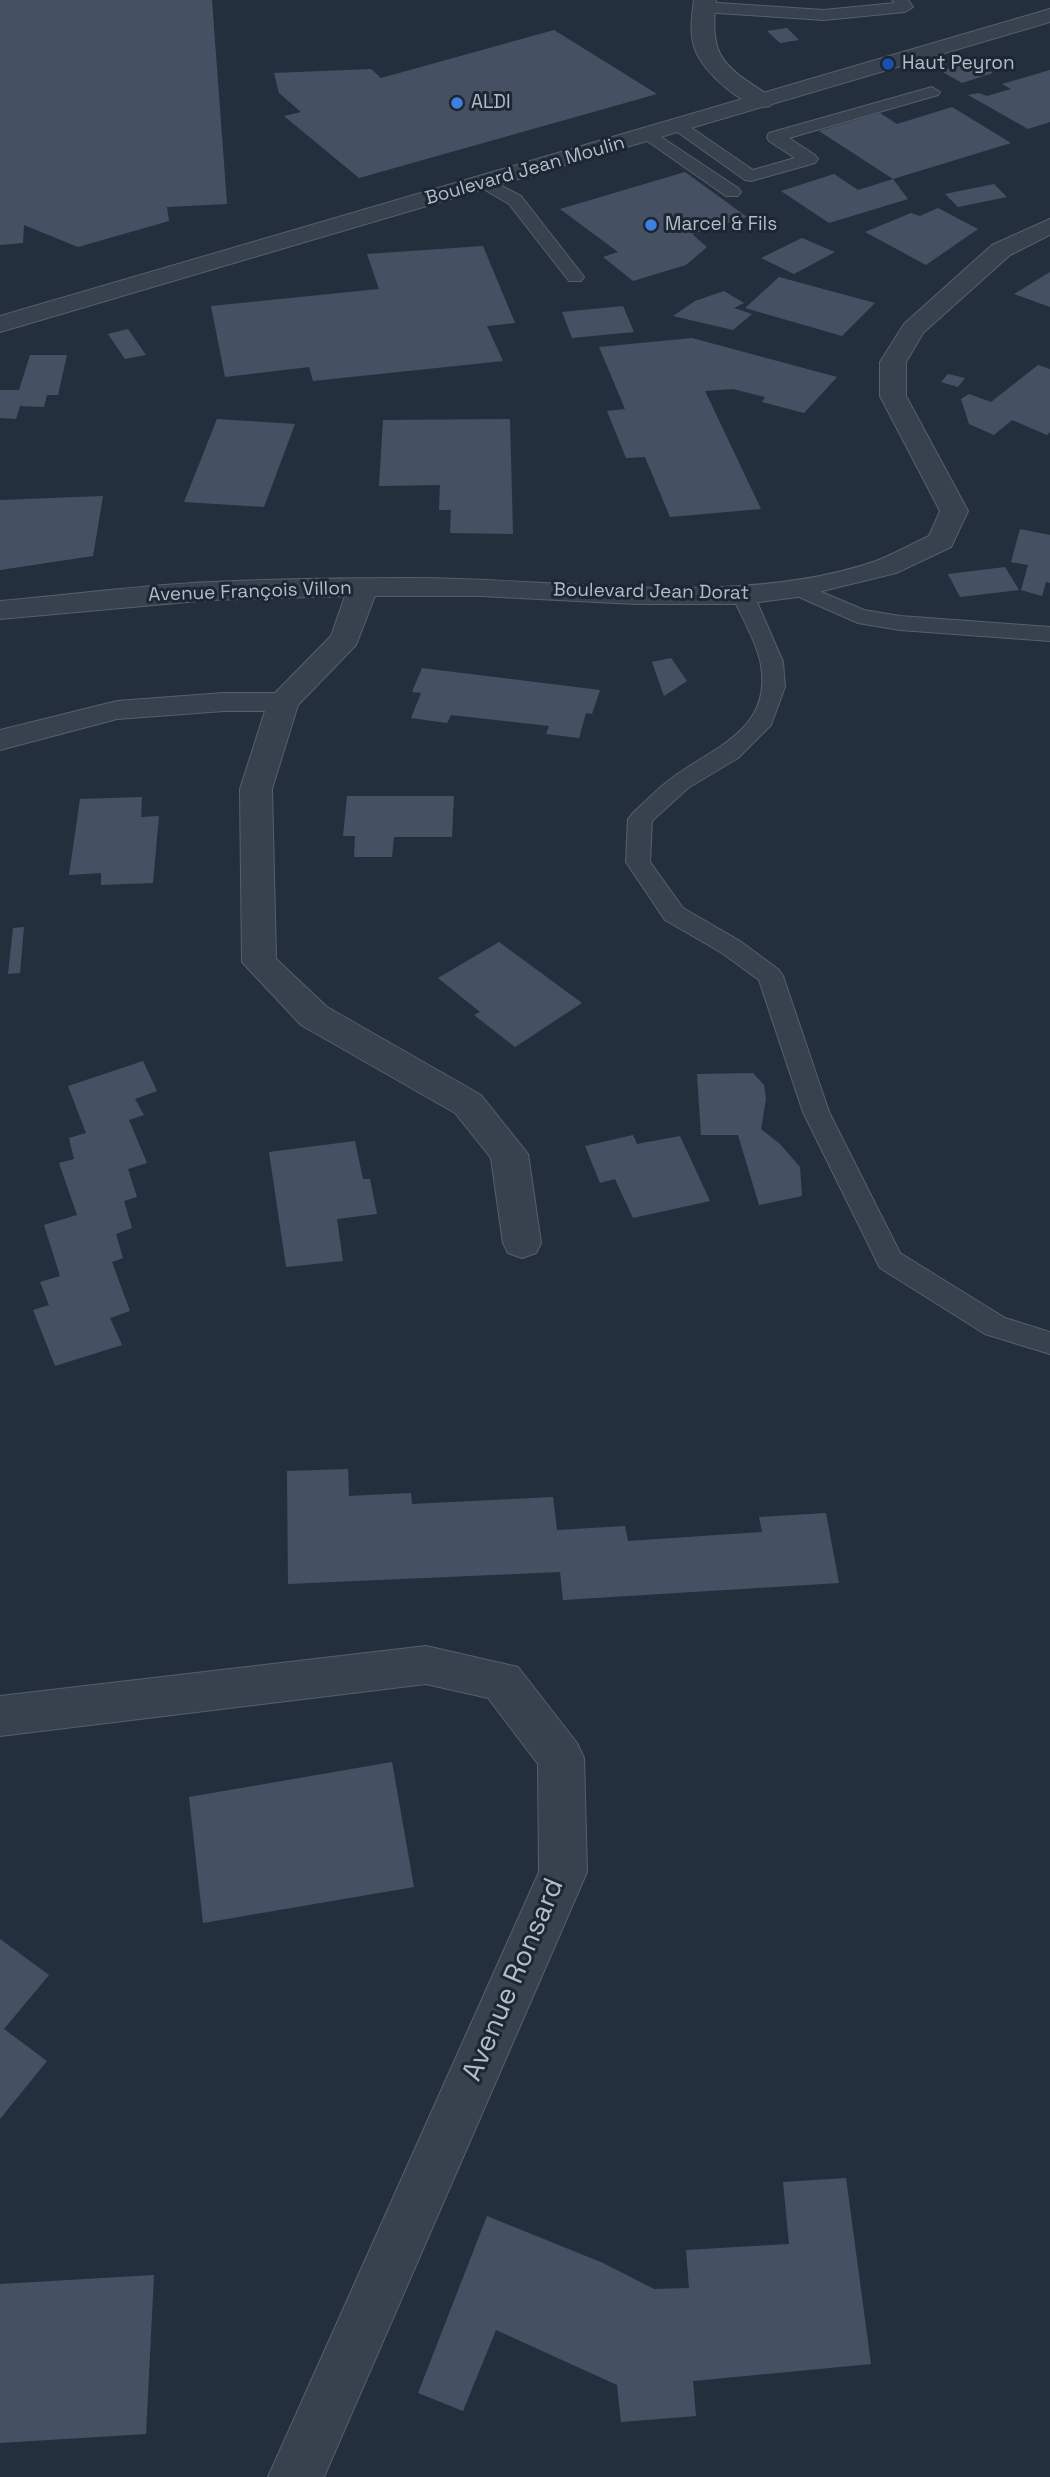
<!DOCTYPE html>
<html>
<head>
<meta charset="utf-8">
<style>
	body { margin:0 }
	canvas { display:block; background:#242f3e }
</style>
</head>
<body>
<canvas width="1050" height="2477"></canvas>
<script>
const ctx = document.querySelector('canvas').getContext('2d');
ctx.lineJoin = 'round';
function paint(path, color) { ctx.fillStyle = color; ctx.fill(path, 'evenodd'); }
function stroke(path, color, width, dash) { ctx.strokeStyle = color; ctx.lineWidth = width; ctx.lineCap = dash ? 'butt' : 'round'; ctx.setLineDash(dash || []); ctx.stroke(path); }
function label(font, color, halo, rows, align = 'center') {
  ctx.font = font + ' "Space Grotesk",sans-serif'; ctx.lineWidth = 6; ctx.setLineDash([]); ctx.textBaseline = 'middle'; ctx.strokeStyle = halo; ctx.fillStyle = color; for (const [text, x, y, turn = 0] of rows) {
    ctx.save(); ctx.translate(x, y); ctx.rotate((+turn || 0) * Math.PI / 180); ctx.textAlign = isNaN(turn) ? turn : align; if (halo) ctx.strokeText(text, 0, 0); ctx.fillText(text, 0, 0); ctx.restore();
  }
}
const building = new Path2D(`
	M0 0H212L227 204 167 207 169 221 78 247 24 225 23 243 0 245Z
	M787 28 799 40 780 43 767 31Z
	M554 30 657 94 359 178 284 116 301 112 279 93 274 73 371 69 381 78Z
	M972 61 993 73 962 83 941 71Z
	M1050 70V122L1028 129 968 95 979 93 987 96 1011 89 1002 84Z
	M952 107 1011 143 893 179 819 131 880 113 897 124Z
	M685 172 747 217 692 234 707 247 686 265 633 281 603 257 618 252 560 209Z
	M834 174 858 190 893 179 908 199 829 223 781 191Z
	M994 184 1007 197 958 207 945 194Z
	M938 208 978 229 926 265 865 232 911 213 920 216Z
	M802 238 835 252 794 274 761 258Z
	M483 246 515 323 487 326 503 361 313 381 309 367 225 377 211 306 379 289 367 254Z
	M1050 272V307L1014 294Z
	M779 277 875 303 842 336 745 308Z
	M724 291 744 303 734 308 752 314 733 330 673 316 695 301Z
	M623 306 634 332 572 338 562 312Z
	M128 329 146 355 125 359 108 334Z
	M692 338 837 377 804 413 762 402 765 397 733 389 705 391 761 509 670 517 645 457 626 458 607 411 625 409 599 347Z
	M30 355H67L58 395H47L44 407 20 406 16 419 0 418V390H19Z
	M1038 365 1050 369V432L1047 435 1012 420 994 435 969 424 961 399 969 394 991 402Z
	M948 374 965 378 958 387 941 382Z
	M217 419 295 424 264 507 184 502Z
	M510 419 513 534 450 533 451 510H439L440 485 379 486 383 420Z
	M103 496 93 556 0 570V500Z
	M1020 529 1050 535V583L1046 582 1042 596 1021 590 1028 565 1011 562Z
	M1005 567 1019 590 960 597 948 574Z
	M671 658 687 681 664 696 652 662Z
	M422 668 600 690 592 714 586 713 579 738 546 734 549 726 451 715 447 723 411 718 421 693 412 692Z
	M347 796H454L452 837H394L392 857H354L355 836H343Z
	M142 797 141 817 159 816 153 883 101 885V873L69 875 80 799Z
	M24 927 20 973 8 974 13 928Z
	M499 942 582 1003 515 1047 474 1015 480 1012 438 978Z
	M143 1061 157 1091 135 1099 144 1115 129 1120 147 1163 128 1169 137 1197 124 1201 132 1228 116 1234 123 1258 112 1262 130 1311 110 1318 122 1345 55 1366 33 1310 49 1305 40 1282 60 1276 44 1225 77 1215 59 1163 74 1159 69 1138 86 1133 68 1086Z
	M753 1073 764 1085 766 1099 761 1129 780 1144 800 1167 802 1196 759 1205 738 1135H701L697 1074Z
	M633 1135 637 1144 680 1136 710 1201 633 1218 615 1179 600 1183 585 1146Z
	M355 1141 363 1179H370L377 1214 337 1219 343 1261 286 1267 269 1152Z
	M348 1469 349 1496 411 1493 412 1504 553 1497 557 1530 625 1526 628 1541 762 1532 759 1517 826 1513 839 1583 563 1600 560 1572 288 1584 287 1471Z
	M392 1762 414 1887 203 1923 189 1797Z
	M0 1939 49 1975 4 2029 47 2061 0 2119Z
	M846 2178 871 2364 693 2381 696 2416 621 2422 617 2385 496 2330 463 2411 418 2393 487 2216 603 2263 654 2289 689 2288 686 2250 789 2244 783 2182Z
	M154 2275 146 2434 0 2443V2284Z`);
const service = new Path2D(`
	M892 0H908L913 7 905 12 824 20 703 12 695 7 703 2 824 10 895 3Z
	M932 87 940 92 938 95 789 138 815 155 818 159 815 163 751 181 745 180 669 126 677 121 683 122 753 170 795 158 769 141 767 137 769 133Z
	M649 129 738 188 741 192 738 196H726L643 138 641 134Z
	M486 178 521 196 581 273 584 277 581 281H569L509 204 480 187 477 183Z
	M798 582 864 610 900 616 1050 627V641L900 630 858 623 790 593 787 588 790 583Z
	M743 589 751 590 754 595 783 662 785 687 771 725 738 758 688 788 652 821 650 862 683 908 740 941 779 970 783 976 829 1112 900 1253 1005 1318 1050 1332V1354L985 1334 880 1268 803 1112 759 980 722 953 665 920 626 862 628 819 632 814C645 802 658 788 672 778 714 747 772 730 761 665 757 642 741 616 732 595L735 590Z`);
const minor = new Path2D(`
	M694 0H716C709 59 724 66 770 96L773 101 770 106C746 112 702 71 695 49 689 33 692 16 694 0Z
	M1050 219V235L1010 255 923 333 906 362V396L968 511 951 547 896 573 798 597 743 604H635L481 596H375L356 645 298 705 272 789 276 959 327 1007 481 1095 528 1154 541 1243 536 1253 522 1258 508 1253 503 1243 491 1158 455 1113 301 1025 242 962 240 789 265 711H224L117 719 0 750V730L117 701 224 693H275L331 636 345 596 209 600 0 619V601C70 595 141 585 211 582 278 579 345 578 413 578 558 578 738 609 876 561 894 554 912 544 929 536L940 511 880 396V362L904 324 992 245Z
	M426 1646 518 1667 577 1743 584 1758 587 1872 324 2477H268L539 1872 538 1764 488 1698 426 1684 0 1736V1696Z`);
const tertiary = new Path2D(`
	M1050 9V22L0 332V316Z`);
const markers = [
	[888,64,7,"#1a4fb4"],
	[457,103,7,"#3f7fe0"],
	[651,225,7,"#3f7fe0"]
];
const farPoinames = [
	["Haut Peyron",902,64],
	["ALDI",471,103],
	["Marcel & Fils",665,225]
];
const farStreetnames = [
	["Boulevard Jean Moulin",525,171,-16],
	["Avenue François Villon",250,592,-2],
	["Boulevard Jean Dorat",651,592,1]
];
const nearStreetnames = [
	["Avenue Ronsard",514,1980,-67]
];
paint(building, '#455162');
stroke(service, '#565f6c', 2);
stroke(minor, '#565f6c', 2);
stroke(tertiary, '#565f6c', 2);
paint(service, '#38414e');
paint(minor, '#38414e');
paint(tertiary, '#38414e');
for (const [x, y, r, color] of markers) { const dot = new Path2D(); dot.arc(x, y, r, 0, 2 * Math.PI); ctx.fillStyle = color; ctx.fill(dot); stroke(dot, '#1d2633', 2.5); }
label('19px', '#b4bcc9', '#1d2633', farPoinames, 'left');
label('19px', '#b4bcc9', '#1d2633', farStreetnames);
label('28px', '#b4bcc9', '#1d2633', nearStreetnames);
</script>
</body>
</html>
